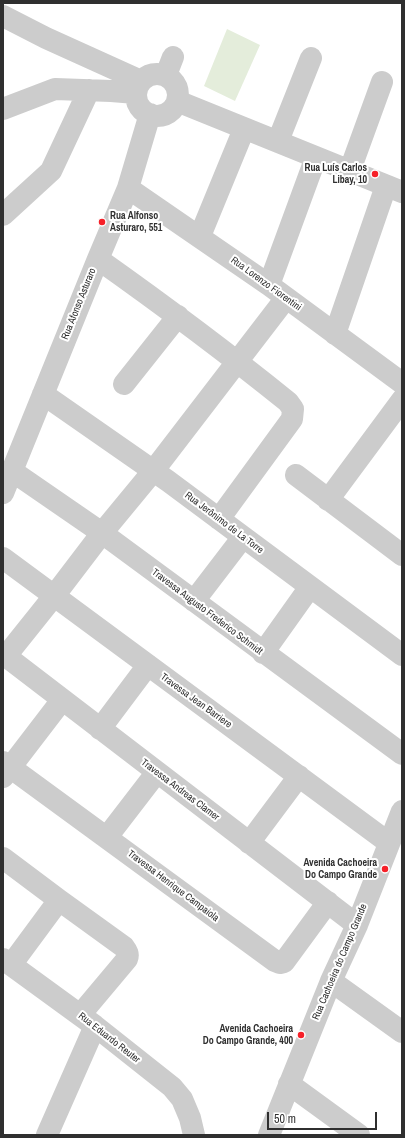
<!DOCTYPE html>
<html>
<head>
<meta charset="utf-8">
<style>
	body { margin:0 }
	#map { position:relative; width:405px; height:1138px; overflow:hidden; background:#fff; font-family:"Archivo Narrow",sans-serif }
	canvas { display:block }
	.frame { position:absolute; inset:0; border:4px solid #2f2f2f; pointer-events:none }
	.scale { position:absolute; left:267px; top:1112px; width:110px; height:18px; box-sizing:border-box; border:2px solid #2f2f2f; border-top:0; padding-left:5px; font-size:12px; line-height:14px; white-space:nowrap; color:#2f2f2f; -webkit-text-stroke:3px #fff; paint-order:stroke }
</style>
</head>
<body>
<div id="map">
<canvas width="405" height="1138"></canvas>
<div class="frame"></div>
<div class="scale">50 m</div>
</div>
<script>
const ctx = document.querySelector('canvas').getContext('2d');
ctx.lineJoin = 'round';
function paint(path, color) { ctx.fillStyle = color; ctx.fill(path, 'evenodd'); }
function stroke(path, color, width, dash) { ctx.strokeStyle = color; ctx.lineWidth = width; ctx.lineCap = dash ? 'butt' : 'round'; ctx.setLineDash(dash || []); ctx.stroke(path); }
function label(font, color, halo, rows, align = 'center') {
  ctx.font = font + ' "Archivo Narrow",sans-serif'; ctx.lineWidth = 4; ctx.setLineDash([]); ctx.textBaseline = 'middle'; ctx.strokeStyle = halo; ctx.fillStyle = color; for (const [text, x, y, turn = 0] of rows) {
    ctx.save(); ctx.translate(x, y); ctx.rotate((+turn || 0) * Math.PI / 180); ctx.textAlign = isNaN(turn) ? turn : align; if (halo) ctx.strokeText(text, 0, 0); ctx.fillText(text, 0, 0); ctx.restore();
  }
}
const green = new Path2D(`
	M227 29 260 45 235 101 204 86Z`);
const minor = new Path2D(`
	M3 16 46 38 141 81
	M136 95a21 21 0 1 1 42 0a21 21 0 1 1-42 0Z
	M166 75 173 57
	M177 101 402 192
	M3 109 55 89 111 91 136 93
	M278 141 311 58
	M350 170 382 82
	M128 188 269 285 402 383
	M3 215 51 171 89 90
	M200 236 244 129
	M98 259C163 305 226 352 288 402L293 409 292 419 219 519
	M269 285 316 157
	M335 334 386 186
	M124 384 178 316
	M43 394 168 481 402 655
	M12 471 102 533 402 754
	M296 475 402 555
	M3 493 98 259 128 188 150 114
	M328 500 402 400
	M3 558 389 843
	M194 601 243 537
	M263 653 310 587
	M3 654 357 925
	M6 656 54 596 102 533 154 470 286 298
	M100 729 148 665
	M3 762 275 961 280 963 284 962 328 902
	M3 777 62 700
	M107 837 157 772
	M249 843 299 776
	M3 858 59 900 124 947C127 951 129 954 127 959L80 1015
	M3 959 95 1026 172 1087 182 1099 190 1118 194 1135
	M11 965 59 900
	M331 981 402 1032
	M289 1084 359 1135
	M47 1135 95 1026
	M269 1135 331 981 357 925 402 811`);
const markers = [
	[375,174,4,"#f62028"],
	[102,222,4,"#f62028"],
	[385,869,4,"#f62028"],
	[301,1035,4,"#f62028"]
];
const poiNames = [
	["Rua Luís Carlos",367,168],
	["Libay, 10",367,180],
	["Rua Alfonso",110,216,"left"],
	["Asturaro, 551",110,228,"left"],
	["Avenida Cachoeira",377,863],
	["Do Campo Grande",377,875],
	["Avenida Cachoeira",293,1029],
	["Do Campo Grande, 400",293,1041]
];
const streetNames = [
	["Rua Lorenzo Fiorentini",266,284,36],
	["Rua Afonso Asturaro",79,304,-68],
	["Rua Jerônimo de La Torre",224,523,37],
	["Travessa Augusto Frederico Schmidt",207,612,37],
	["Travessa Jean Barriere",196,701,36],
	["Travessa Andreas Clamer",180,790,37],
	["Travessa Henrique Campaiola",173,886,37],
	["Rua Cachoeira do Campo Grande",340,962,-67],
	["Rua Eduardo Reuter",109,1038,38]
];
paint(green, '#e4eddb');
stroke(minor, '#ccc', 22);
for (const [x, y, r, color] of markers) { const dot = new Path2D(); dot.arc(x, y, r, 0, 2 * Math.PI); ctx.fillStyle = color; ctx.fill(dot); stroke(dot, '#fff', 1.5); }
label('bold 10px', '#2f2f2f', '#fff', poiNames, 'right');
label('10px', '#2f2f2f', '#fff', streetNames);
</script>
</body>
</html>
